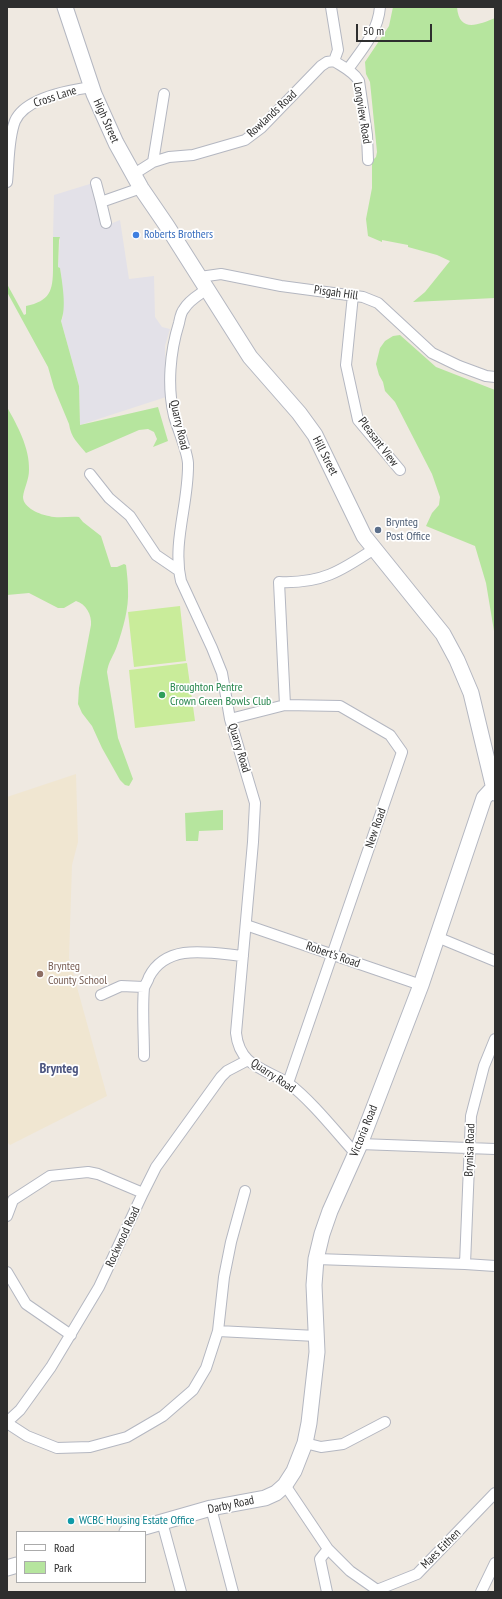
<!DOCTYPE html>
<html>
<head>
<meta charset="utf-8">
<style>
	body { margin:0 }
	#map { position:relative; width:502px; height:1599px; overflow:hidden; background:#efe9e1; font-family:"PT Sans Narrow",sans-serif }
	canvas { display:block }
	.frame { position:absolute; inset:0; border:8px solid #2e2e2e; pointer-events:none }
	.legend { position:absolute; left:16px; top:1531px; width:130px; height:52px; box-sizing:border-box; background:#fff; border:1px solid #ababab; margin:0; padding:5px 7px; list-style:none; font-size:12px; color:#2e2e2e }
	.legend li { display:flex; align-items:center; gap:8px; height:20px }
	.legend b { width:20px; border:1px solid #ababab }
	.scale { position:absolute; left:356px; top:24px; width:76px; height:18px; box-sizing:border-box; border:2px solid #2e2e2e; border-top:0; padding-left:5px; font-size:12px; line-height:14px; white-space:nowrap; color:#2e2e2e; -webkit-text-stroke:3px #fff; paint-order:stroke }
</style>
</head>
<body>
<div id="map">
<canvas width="502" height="1599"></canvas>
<div class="frame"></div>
<ul class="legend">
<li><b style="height:5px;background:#fff"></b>Road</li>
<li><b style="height:11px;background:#b6e59e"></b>Park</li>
</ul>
<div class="scale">50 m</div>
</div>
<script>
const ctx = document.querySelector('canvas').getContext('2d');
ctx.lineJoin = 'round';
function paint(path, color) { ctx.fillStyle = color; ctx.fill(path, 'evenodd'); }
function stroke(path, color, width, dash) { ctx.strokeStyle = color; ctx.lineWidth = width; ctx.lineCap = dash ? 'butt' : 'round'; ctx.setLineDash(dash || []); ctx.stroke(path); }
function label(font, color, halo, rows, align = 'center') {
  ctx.font = font + ' "PT Sans Narrow",sans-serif'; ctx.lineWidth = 3.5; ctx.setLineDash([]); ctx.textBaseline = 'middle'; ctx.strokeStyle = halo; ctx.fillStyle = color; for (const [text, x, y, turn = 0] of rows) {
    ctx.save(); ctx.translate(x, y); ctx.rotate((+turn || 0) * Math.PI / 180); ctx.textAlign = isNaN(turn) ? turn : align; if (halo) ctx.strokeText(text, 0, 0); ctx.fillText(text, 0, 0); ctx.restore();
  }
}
const industrial = new Path2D(`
	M93 183 103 227 120 220 129 279 154 276 155 317 162 327 170 329 165 346 166 397 80 425 79 386 61 321 63 317V291L60 268 58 267 60 237H53L54 195Z`);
const education = new Path2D(`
	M76 774 78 842 72 865 69 958 107 1096 10 1145 7 1142V797Z`);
const green = new Path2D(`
	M393 7H457C459 33 478 25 495 18V298L413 302 425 292 450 261 437 255 408 247V245L382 240V242L368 236 366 219 372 188V161L376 157 377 152 370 82 366 74 365 62 389 26Z
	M53 237H60L59 240 58 267 60 268C62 282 67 308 61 321L79 386 80 425 158 407 168 441 153 447 157 439 154 432 148 429 139 430 86 453C78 443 71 438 69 424L54 388 48 367 7 292V284L24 315 26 314V306C50 301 53 291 53 268 53 258 53 248 53 237Z
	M400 335 436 367 495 390V637L486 583 475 546 426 526 432 513 439 505 440 497 432 474 395 402 385 391 383 382 379 375 376 364 380 348 385 341 393 336Z
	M7 407C17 425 30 448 29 470 29 480 24 488 23 497 23 508 41 515 49 516 58 519 69 516 79 517L83 522 101 536 111 567H117L124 564 126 565C127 574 128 582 128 590 129 608 123 629 117 646 114 655 108 662 107 672L118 738 133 779 129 786 125 785 120 780 102 748 92 726 82 713 78 704 79 688 91 625C92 615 86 604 76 601L64 608H58L29 593 7 595Z
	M223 810V830L199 831 198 841H186L185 813Z`);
const pitch = new Path2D(`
	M180 606 186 661 134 667 128 612Z
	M187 663 195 721 135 728 129 670Z`);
const street = new Path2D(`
	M331 7 338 50 334 61C343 67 353 71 359 81L367 135 368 160
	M348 69C362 50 378 32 380 7
	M153 162 164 94
	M134 174 153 162 169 157 193 155 245 140 261 128 321 66 327 62 334 61
	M7 182C9 163 8 139 15 121 25 98 70 90 92 87
	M96 183 101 202 141 188
	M101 202 106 223
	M200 277 221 274 281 286 363 297 378 303 432 353 459 366 486 376 495 377
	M207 289C199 295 189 300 184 309 181 312 180 318 179 323 170 352 167 386 174 416 178 430 187 450 188 463 189 503 172 542 181 581L212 648 222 673 230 719 255 803 253 842 236 1033C237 1043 240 1052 248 1060 259 1070 275 1075 288 1083 311 1100 336 1132 356 1154
	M353 295 346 365 358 420 400 470
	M90 474 109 498 130 516 156 555 178 570
	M285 705 279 582C321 584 341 571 374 549
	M230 719 285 705 340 706 390 735 402 752 288 1083
	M246 925 421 985
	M437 937 495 961
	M101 995 121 986 144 987
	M144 1056C144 1035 142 1008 144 988 145 985 148 981 149 977 167 942 211 953 243 956
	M360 1144 495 1149
	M7 1216 13 1200 50 1176 88 1172 98 1174 143 1193
	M316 1259 465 1264 471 1116 484 1066 495 1039
	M465 1264 495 1266
	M7 1272 26 1304 71 1335
	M218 1331 316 1336
	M7 1422 20 1410 51 1367 99 1287 143 1193 156 1167 221 1077 227 1071 248 1060
	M7 1423 27 1436 57 1448 90 1447 127 1437 163 1416 193 1390 206 1368 218 1331 224 1277 231 1242 245 1191
	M305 1443 321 1447 343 1444 385 1422
	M285 1485 328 1549 350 1571 380 1592
	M211 1508 233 1592
	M162 1522 181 1592
	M377 1590 417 1574 495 1493
	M327 1592 320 1559 328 1549
	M481 1592 495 1563`);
const secondary = new Path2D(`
	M65 7 94 94 116 143 141 188 167 226 250 357 299 413 315 435 364 536 443 634 457 660 471 693 495 793
	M127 1532 211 1508 265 1498 276 1493 285 1485 294 1471 305 1443 309 1423 317 1352 314 1285 316 1259 322 1234 330 1211 360 1144 421 985 484 798 494 787
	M7 1568 17 1565`);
const markers = [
	[136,235,4,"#3f7fe0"],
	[378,530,4,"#5c6f8a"],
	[162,695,4,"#2e9e5b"],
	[40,974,4,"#8d6e63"],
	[71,1521,4,"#0f9aa8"]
];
const streetNames = [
	["Cross Lane",55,97,-18],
	["Longview Road",362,113,81],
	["Rowlands Road",272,114,-43],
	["High Street",106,121,66],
	["Pisgah Hill",336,293,8],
	["Quarry Road",179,425,77],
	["Pleasant View",378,442,53],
	["Hill Street",325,456,63],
	["Quarry Road",239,748,73],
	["New Road",376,828,-71],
	["Robert's Road",333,955,19],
	["Quarry Road",273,1076,34],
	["Victoria Road",364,1131,-68],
	["Brynisa Road",470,1150,-88],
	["Rockwood Road",123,1237,-65],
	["Darby Road",231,1505,-12],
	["Maes Eithen",441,1549,-45]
];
const shopNames = [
	["Roberts Brothers",144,235]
];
const serviceNames = [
	["Brynteg",386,523],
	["Post Office",386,537]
];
const leisureNames = [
	["Broughton Pentre",170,688],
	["Crown Green Bowls Club",170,702]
];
const educationNames = [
	["Brynteg",48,967],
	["County School",48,981]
];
const cultureNames = [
	["WCBC Housing Estate Office",79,1521]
];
const quarterNames = [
	["Brynteg",59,1069]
];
paint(industrial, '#e3e1e8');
paint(education, '#f0e6d1');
paint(green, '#b6e59e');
paint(pitch, '#c9ec9a');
stroke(street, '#b4b7c1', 12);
stroke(secondary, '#b4b7c1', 17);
stroke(street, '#fff', 10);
stroke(secondary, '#fff', 15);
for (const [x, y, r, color] of markers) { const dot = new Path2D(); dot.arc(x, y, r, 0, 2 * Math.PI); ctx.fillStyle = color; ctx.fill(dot); stroke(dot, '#fff', 1.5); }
label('12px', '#2e2e2e', '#fff', streetNames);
label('12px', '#366cbe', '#fff', shopNames, 'left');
label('12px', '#4e5e75', '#fff', serviceNames, 'left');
label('12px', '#27864d', '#fff', leisureNames, 'left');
label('12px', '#785e54', '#fff', educationNames, 'left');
label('12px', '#0d838f', '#fff', cultureNames, 'left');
label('bold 14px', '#4d5680', '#fff', quarterNames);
</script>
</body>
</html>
